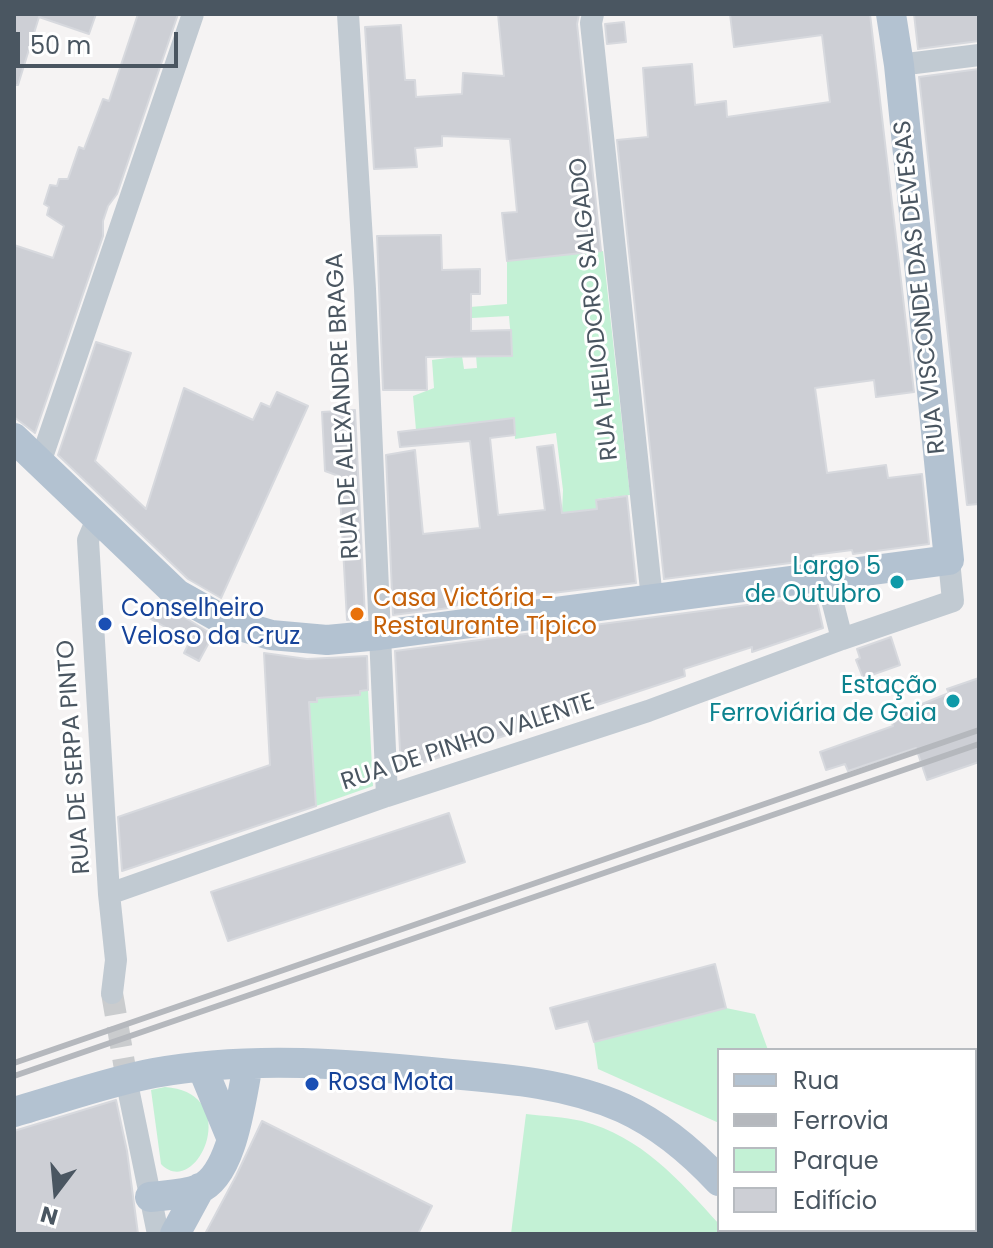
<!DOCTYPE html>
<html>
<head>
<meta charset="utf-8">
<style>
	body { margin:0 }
	#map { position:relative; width:993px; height:1248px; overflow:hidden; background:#f5f3f3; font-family:Poppins,sans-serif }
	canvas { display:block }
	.frame { position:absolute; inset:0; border:16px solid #4a5661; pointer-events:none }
	.legend { position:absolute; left:717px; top:1048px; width:260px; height:184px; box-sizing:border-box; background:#fff; border:2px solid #b7bbc0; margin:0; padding:10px 14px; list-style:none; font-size:24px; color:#4a5661 }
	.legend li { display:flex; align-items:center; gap:16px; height:40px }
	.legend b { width:40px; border:2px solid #b7bbc0 }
	.north { position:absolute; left:16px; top:1152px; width:80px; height:80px; -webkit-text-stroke:6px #fff; paint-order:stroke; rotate:196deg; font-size:22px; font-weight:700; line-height:32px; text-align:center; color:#4a5661 }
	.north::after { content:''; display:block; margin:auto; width:28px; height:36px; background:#4a5661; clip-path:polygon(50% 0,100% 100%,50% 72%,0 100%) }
	.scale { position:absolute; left:16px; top:32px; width:162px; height:36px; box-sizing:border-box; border:4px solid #4a5661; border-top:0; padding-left:10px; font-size:24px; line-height:28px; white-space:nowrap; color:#4a5661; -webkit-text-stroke:6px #fff; paint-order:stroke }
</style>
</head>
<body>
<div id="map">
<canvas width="993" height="1248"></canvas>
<div class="frame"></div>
<ul class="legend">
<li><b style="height:10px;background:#b3c2d1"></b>Rua</li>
<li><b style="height:10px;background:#b5b8bd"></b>Ferrovia</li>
<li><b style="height:22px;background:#c3f1d5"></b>Parque</li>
<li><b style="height:22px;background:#cdcfd5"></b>Edifício</li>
</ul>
<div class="north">N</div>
<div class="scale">50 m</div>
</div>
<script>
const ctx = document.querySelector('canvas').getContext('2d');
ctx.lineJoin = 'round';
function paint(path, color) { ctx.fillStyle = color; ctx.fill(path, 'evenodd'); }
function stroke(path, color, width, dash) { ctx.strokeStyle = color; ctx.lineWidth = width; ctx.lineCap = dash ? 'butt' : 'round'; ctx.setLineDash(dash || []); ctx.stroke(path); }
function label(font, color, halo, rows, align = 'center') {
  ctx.font = font + ' Poppins,sans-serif'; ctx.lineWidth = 6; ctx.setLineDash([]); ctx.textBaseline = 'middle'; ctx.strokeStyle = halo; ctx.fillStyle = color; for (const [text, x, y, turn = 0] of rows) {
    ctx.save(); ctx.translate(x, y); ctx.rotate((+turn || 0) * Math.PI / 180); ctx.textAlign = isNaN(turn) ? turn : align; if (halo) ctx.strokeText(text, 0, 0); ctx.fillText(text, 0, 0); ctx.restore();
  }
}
const green = new Path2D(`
	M603 251 630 495 597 499V509L562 513 563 490 556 433 515 439 514 418 416 430 413 396 434 388 432 360 462 356 464 369 477 368 476 355 512 351 509 316 472 318 470 307 507 304V261Z
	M368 690 373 786 316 806 309 702H317V698L360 695V691Z
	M726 1008 755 1014 768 1050H719V1123L598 1069 594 1042Z
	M165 1087C246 1093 196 1201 161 1164L151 1090Z
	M526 1114C544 1116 564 1117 582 1121 641 1136 680 1181 719 1224V1230H724L727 1234H511Z
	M795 1230H890L895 1234H797Z`);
const building = new Path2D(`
	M14 14H96L89 34 39 17 18 85H14Z
	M138 14H178L117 194 108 206 103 221V236L35 433 14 417V245L53 258 64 226 47 215 49 207 44 204 50 185 57 186 59 179H68L79 147 84 149 103 99 109 101Z
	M498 14H579L577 24 601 251 507 261 502 213 517 212 510 139 442 136V146L415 148 417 167 374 169 365 27 401 25 405 80H415L416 97 462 94 463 73 504 76Z
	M730 14H870L914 392 876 397 874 380 815 388 827 473 886 465 888 478 922 474 929 544 853 554 852 550 813 555 814 560 664 579 617 140 648 137 643 68 692 64 695 105 726 101 727 117 830 102 822 35 734 47Z
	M914 14H979V41L918 49Z
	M624 22 626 42 607 44 605 24Z
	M979 69V504L967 505 919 77Z
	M441 235 442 270 480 269V294H471V331L511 330 512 356 426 357 427 390H383L377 236Z
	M96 342 131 353 95 461 146 509 184 388 253 420 261 403 270 407 277 392 308 406 221 598 188 579 58 455Z
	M355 410 365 618 347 620 339 476 325 471 322 412Z
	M514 418 515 435 490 438 498 515 545 510 537 447 553 445 562 513 597 509 596 500 627 496 636 583 460 604 449 608 393 615 386 455 415 450 423 534 480 528 470 441 400 447 398 432Z
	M816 596 823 628 752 652V647L684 669 685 676 401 770 395 651Z
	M160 602 213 635 199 661 184 653 190 641 149 618Z
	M891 637 900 665 863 678 856 660 860 658 857 649Z
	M264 653 307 659 367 656 368 690 360 691V695L317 698V702H309L316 806 122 871 118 817 270 765Z
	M979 678V762L927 780 916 748 848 771 845 764 826 770 820 752 893 726 890 717 949 693 947 689Z
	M449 813 465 862 228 941 211 892Z
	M715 964 726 1008 594 1042 588 1021 556 1029 550 1008Z
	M116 1100 127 1151 138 1234H14V1131Z
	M262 1121 432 1206 418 1234H205L236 1176Z`);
const minorTunnel = new Path2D(`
	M112 993 129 1092`);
const minor = new Path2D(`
	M348 14 365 289 387 796
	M593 14 591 23 652 599
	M899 65 979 55
	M40 463 193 14
	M97 519 88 540 109 894 116 960 112 993
	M826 576 842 639 953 601 949 560
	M109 894 387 796 648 711 842 639
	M129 1093 158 1234`);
const major = new Path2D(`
	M14 438 177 594 227 622 271 635 327 640 380 635 949 560 899 65 891 14
	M202 1067 231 1137
	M14 1112C60 1099 107 1082 154 1073 251 1055 354 1064 451 1074 510 1079 569 1084 623 1108 660 1125 691 1151 719 1181
	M150 1197C166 1195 184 1195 199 1189 233 1175 241 1098 248 1065
	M756 1230 758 1234
	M175 1234 200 1188`);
const rail = new Path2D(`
	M14 1063 979 730
	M14 1076 979 744`);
const markers = [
	[897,582,8,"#0f9aa8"],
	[357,614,8,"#e8710a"],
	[105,624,8,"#1a4fb4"],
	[953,701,8,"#0f9aa8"],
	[312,1084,8,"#1a4fb4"]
];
const streetNames = [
	["RUA VISCONDE DAS DEVESAS",921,287,-96],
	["RUA HELIODORO SALGADO",595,309,-96],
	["RUA DE ALEXANDRE BRAGA",344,406,-93],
	["RUA DE PINHO VALENTE",468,743,-18],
	["RUA DE SERPA PINTO",75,757,-94]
];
const cultureNames = [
	["Largo 5",881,568],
	["de Outubro",881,596],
	["Estação",937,687],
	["Ferroviária de Gaia",937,715]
];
const foodNames = [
	["Casa Victória -",373,600],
	["Restaurante Típico",373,628]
];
const transitNames = [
	["Conselheiro",121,610],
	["Veloso da Cruz",121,638],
	["Rosa Mota",328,1084]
];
paint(green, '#c3f1d5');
paint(building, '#cdcfd5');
stroke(building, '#d7d9de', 2);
stroke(minorTunnel, '#caccce', 22, [22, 11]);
stroke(minor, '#c1cad2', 22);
stroke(major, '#b3c2d1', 30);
stroke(rail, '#b5b8bd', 6);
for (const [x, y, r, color] of markers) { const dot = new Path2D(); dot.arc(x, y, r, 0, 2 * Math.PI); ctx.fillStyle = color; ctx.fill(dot); stroke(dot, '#fff', 3); }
label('24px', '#4a5661', '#fff', streetNames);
label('24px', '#0d838f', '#fff', cultureNames, 'right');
label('24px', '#c56008', '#fff', foodNames, 'left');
label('24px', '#164399', '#fff', transitNames, 'left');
</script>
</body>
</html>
